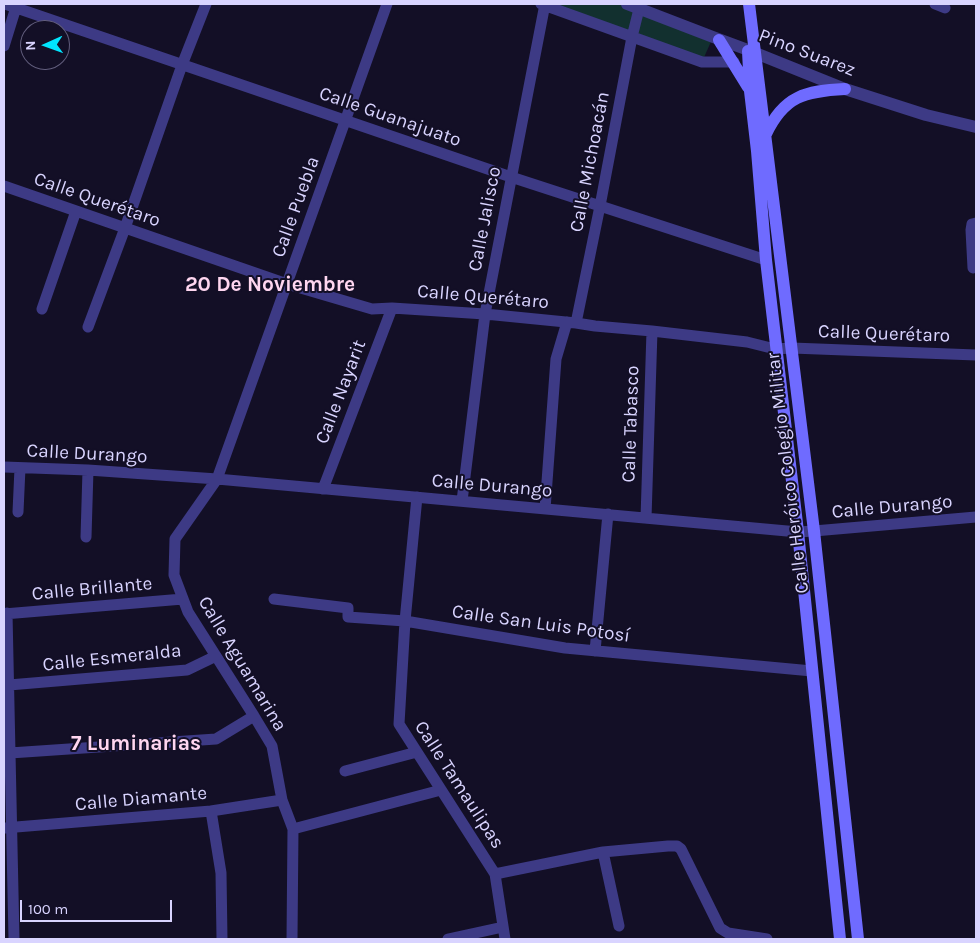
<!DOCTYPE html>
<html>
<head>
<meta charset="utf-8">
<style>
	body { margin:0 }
	#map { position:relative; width:980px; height:943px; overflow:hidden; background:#130f26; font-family:Karla,sans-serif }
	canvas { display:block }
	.frame { position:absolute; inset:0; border:5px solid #d9d4ff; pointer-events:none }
	.north { position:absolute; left:20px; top:20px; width:50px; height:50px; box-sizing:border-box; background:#130f26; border:1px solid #625e7d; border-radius:50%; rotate:268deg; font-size:14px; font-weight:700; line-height:20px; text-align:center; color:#d9d4ff }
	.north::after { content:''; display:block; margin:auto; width:18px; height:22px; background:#00e5ff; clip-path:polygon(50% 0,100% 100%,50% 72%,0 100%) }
	.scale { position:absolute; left:20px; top:900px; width:152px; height:22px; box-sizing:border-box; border:2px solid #d9d4ff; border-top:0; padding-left:6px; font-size:15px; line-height:18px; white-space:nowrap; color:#d9d4ff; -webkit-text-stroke:4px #130f26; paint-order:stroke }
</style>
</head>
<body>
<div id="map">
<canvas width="980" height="943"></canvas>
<div class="frame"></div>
<div class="north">N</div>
<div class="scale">100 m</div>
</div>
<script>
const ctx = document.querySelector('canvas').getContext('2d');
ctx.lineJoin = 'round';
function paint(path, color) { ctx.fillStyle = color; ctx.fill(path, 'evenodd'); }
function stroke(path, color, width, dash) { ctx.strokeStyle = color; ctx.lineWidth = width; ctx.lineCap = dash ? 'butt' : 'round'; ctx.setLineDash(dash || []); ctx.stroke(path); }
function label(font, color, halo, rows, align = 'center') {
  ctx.font = font + ' Karla,sans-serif'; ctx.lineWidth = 4; ctx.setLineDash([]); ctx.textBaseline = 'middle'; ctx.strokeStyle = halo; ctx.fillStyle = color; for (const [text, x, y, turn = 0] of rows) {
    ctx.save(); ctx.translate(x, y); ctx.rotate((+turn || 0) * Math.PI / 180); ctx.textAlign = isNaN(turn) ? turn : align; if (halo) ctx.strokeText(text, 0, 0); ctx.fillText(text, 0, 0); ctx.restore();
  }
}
const green = new Path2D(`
	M541 4H627L713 37 702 62Z`);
const minor = new Path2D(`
	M5 4 511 177 766 260
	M541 4 702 62H734
	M935 4 945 8
	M4 46 17 4
	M4 186 287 284 372 309 392 308 485 314 576 323 595 326 652 331 747 342 775 349 792 348 976 355
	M973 268 971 230 972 224 976 223
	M42 309 76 211
	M576 323 600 206 632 37 639 9
	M88 327 125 228 182 65 206 4
	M4 467 88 470 217 479 798 532 814 531 976 517
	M323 489 392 308
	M417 497 405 621 399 724 495 874 505 939
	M462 501 485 314 545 4
	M545 509 556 359 567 322
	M18 512 20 468
	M646 518 652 331
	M86 537 88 470
	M274 599 348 608V617L405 621 565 648 812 671
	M7 613 14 939
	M4 614 183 599
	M595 651 608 514
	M9 685 187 670 216 656
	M10 753 216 739 254 716
	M345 771 417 752
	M211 811 221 873 222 939
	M4 828 211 811 282 800
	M293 829 441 790
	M603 852 619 926
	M495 874 603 852 668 846H677L681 849 720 928 728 933 767 939
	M292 939 293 829 282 800 272 746 254 716 188 612 174 575 175 539 217 479 387 4
	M448 939 503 927`);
const tertiary = new Path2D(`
	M627 4 713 37 748 50 845 89 926 115 976 127`);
const secondary = new Path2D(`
	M749 4 814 531 858 939
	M719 40 748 87
	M748 51 750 91 757 151 766 260 798 532 840 939
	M766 134C784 96 805 91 845 89`);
const streetNames = [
	["Pino Suarez",807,53,21],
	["Calle Guanajuato",390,117,19],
	["Calle Michoacán",590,162,-79],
	["Calle Querétaro",97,200,19],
	["Calle Puebla",296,207,-70],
	["Calle Jalisco",485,219,-79],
	["Calle Querétaro",483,297,5],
	["Calle Querétaro",884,334,2],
	["Calle Nayarit",341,392,-69],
	["Calle Tabasco",631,424,-88],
	["Calle Durango",87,454,3],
	["Calle Heróico Colegio Militar",788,473,-97],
	["Calle Durango",492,486,5],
	["Calle Durango",892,507,-5],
	["Calle Brillante",92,589,-5],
	["Calle San Luis Potosí",541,624,8],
	["Calle Esmeralda",112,658,-6],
	["Calle Aguamarina",242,664,59],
	["Calle Tamaulipas",459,785,57],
	["Calle Diamante",141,799,-5]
];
const quarterNames = [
	["20 De Noviembre",270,285],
	["7 Luminarias",136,744]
];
paint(green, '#12302f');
stroke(minor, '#3d3a85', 11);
stroke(tertiary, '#3d3a85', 12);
stroke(secondary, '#6f6bff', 12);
label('19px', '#d9d4ff', '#130f26', streetNames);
label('bold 21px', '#ffd6f0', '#130f26', quarterNames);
</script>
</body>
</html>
